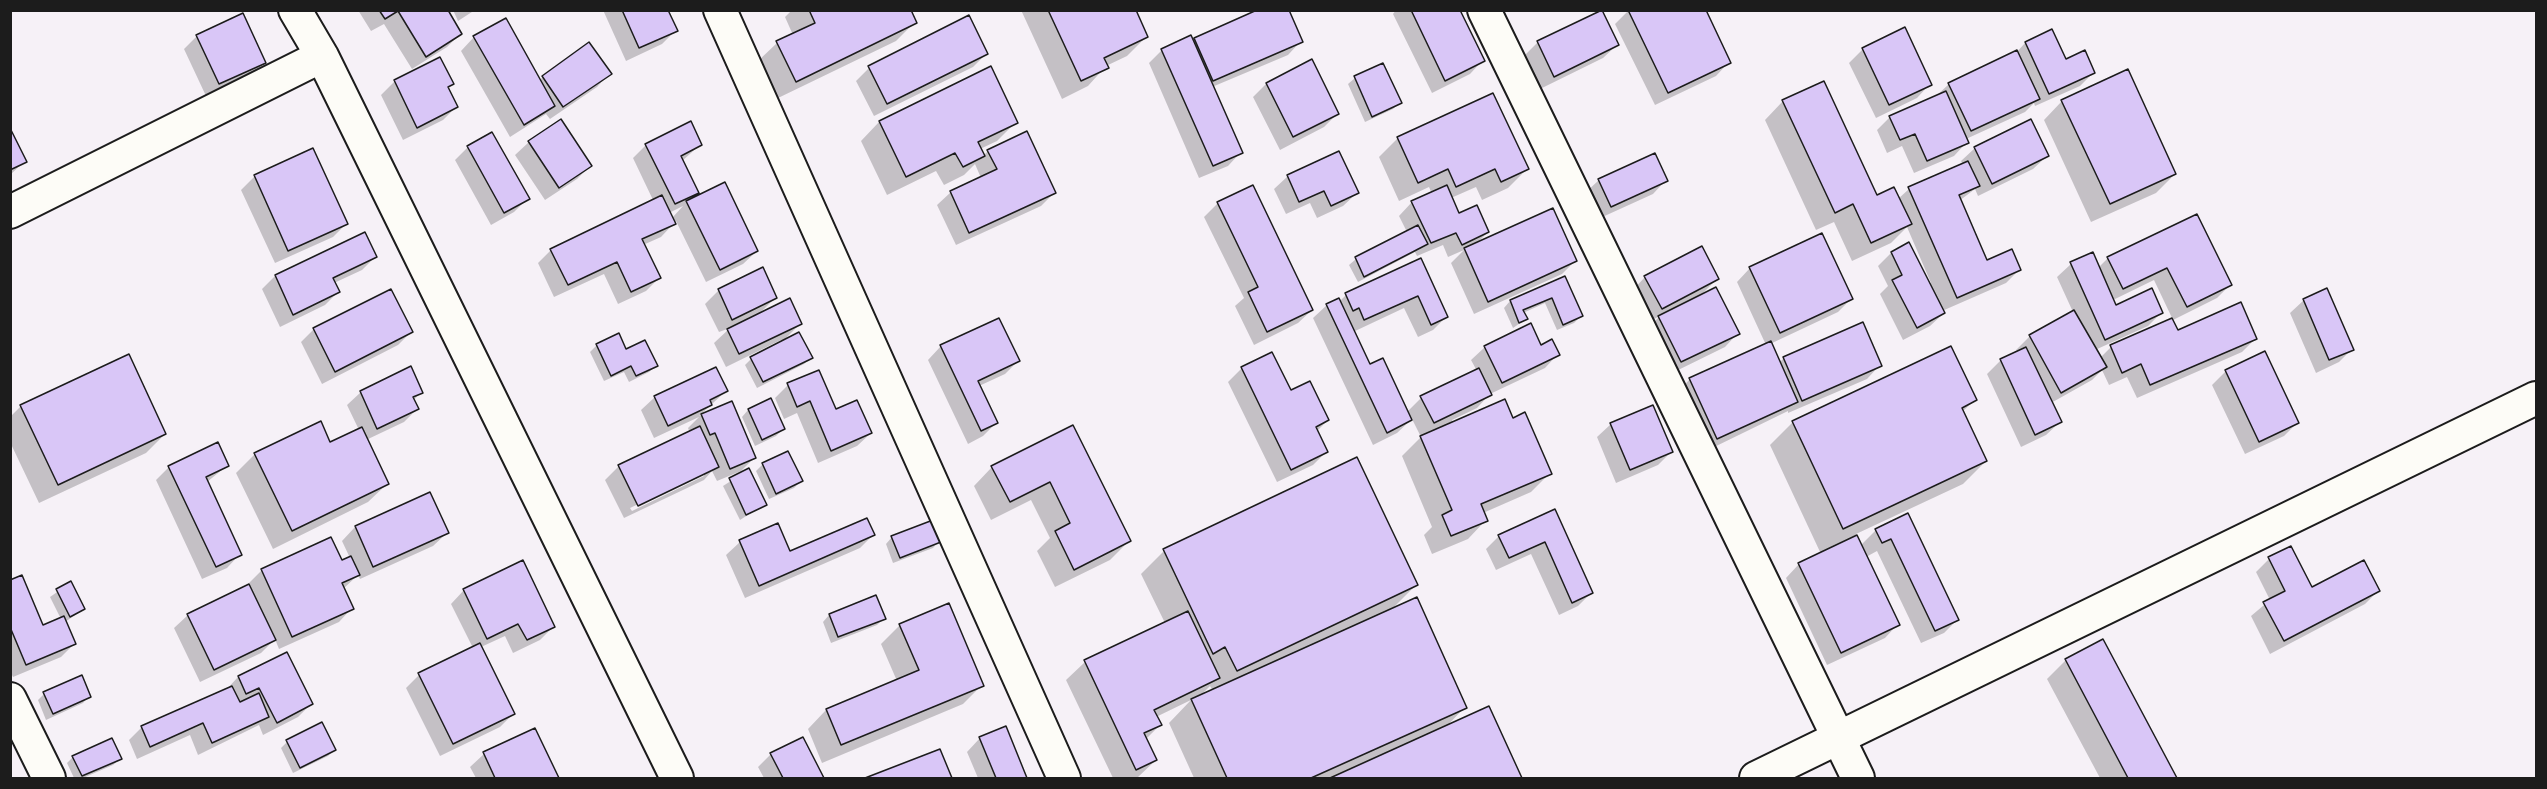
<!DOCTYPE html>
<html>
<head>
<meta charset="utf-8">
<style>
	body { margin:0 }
	#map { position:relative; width:2547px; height:789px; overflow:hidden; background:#f6f1f7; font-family:"Comic Neue",sans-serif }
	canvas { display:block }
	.frame { position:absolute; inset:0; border:12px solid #1c1c1c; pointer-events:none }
</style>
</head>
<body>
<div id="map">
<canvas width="2547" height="789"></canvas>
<div class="frame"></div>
</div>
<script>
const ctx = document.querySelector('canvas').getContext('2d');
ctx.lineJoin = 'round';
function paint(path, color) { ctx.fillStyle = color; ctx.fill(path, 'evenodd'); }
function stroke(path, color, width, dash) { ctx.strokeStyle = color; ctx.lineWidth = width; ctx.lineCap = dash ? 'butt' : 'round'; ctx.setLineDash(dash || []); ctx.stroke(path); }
const shadow = new Path2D(`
	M358 10H446L460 34 447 47 412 69 384 24 371 31Z
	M453 10H475L458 21Z
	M603 10H666L676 30 662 44 626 61Z
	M792 10H860L915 22 896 41 776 99 758 61 777 43 793 35 785 17Z
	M1021 10H1134L1146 37 1127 56 1106 66 1088 86 1062 99Z
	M1396 10H1459L1483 60 1470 74 1432 93 1393 14Z
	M1629 10 1729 62 1716 76 1655 105 1615 24Z
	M1904 29 1930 84 1917 98 1876 118 1849 63 1863 49Z
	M197 36 264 63 251 76 206 96 184 49Z
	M474 37 539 81 543 77 610 73 597 87 550 119 546 114 510 137 461 51Z
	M1195 39 1301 41 1288 55 1212 87 1241 152 1228 166 1199 178 1149 63 1162 50Z
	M1538 42 1617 45 1603 58 1540 89 1525 55Z
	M2025 43 2094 72 2080 86 2035 106 2034 103 2025 112 1966 139 1967 142 1954 156 1914 173 1902 146 1887 153 1877 130 1890 117 1935 97 1949 84 2016 53Z
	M987 53 973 67 874 116 856 81 869 68Z
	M440 59 452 83 447 89 456 107 443 120 403 140 381 95 394 82Z
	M1311 61 1337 114 1324 127 1280 150 1253 97 1266 84Z
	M990 68 1016 122 997 141 980 149 983 156 988 151 1054 193 1041 206 956 245 937 205 951 192 981 178 975 164 964 175 944 185 936 171 887 195 861 141 879 122Z
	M1355 78 1400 103 1393 109 1365 122 1348 84Z
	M1783 101 1876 197 1898 199 1909 189 1963 165 1961 161 1975 148 2047 156 2033 169 1978 196 1975 189 1959 201 1986 262 2019 270 2006 283 1942 311 1944 313 1930 326 1903 340 1880 294 1888 286 1878 266 1891 253 1929 284 1931 283 1907 227 1891 243 1852 261 1834 222 1816 230 1765 120Z
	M2062 101 2175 174 2156 193 2091 222 2044 120Z
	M10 132 25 161 10 175Z
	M1398 138 1527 169 1508 188 1482 200 1476 187 1451 198 1458 215 1488 232 1475 245 1575 261 1562 274 1474 314 1451 263 1464 250 1448 257 1443 245 1417 256 1415 252 1358 282 1349 265 1356 259 1407 232 1399 216 1412 202 1432 194 1429 187 1399 201 1379 157Z
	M529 142 590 166 577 179 545 200 515 155Z
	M646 145H700L682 161 697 192 688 202 757 251 743 264 706 282 676 221 661 237 643 245 659 278 646 291 618 304 604 274 554 297 538 263 551 250 653 200 633 158ZM683 206 672 218 669 213Z
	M468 147 528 198 514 212 491 225 455 160Z
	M313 150 346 224 333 237 275 263 241 190 254 177Z
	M1288 176 1357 193 1343 206 1317 218 1310 203 1286 214 1274 189Z
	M1599 180H1666L1653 194 1598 219 1585 193Z
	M1253 187 1312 310 1298 323 1254 345 1235 306 1244 298 1204 217 1217 204Z
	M2196 216 2230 285 2217 298 2171 321 2177 332 2255 339 2242 352 2137 398 2127 377 2109 385 2102 370 2092 380 2051 403 2060 422 2046 435 2021 447 1987 374 2001 360 2018 352 2016 350 2030 336 2073 312 2057 277 2071 264 2098 268 2108 258ZM2154 280 2173 320 2111 347 2100 358 2095 350 2148 326 2161 313 2116 307 2113 300Z
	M375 257 362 270 334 283 338 292 325 305 280 327 262 289 275 276Z
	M1420 260 1447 316 1433 330 1418 337 1404 308 1353 332 1369 366 1407 412 1421 398 1477 371 1471 360 1485 347H1540L1558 354 1545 368 1490 394 1477 408 1452 420 1453 423 1512 420 1550 473 1531 492 1483 513 1486 520 1468 539 1432 554 1424 535 1432 527 1402 456 1421 437 1412 419 1397 433 1373 445 1313 318 1327 305 1339 302 1346 295Z
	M1750 268 1851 299 1838 312 1770 344 1779 363 1784 358 1880 365 1867 379 1788 413V411L1704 452 1677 393 1690 379 1766 345 1737 282Z
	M1645 277 1717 279 1700 296 1738 333 1725 347 1668 375 1646 330 1660 316 1648 322 1632 291Z
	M1564 278 1581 316 1574 323 1557 330 1545 303 1523 313 1526 319 1513 328 1504 308 1510 301Z
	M719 290 775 298 759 314 800 324 783 341 811 358 804 364 757 388 745 365 751 359 782 342 781 340 726 367 714 343 730 328 719 332 705 304Z
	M2304 300 2352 349 2339 362 2316 373 2290 313Z
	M314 329 411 332 398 345 322 384 301 342Z
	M597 345 656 366 649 372 629 382 624 372 604 381 590 352Z
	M941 346 1018 361 1005 374 979 386 996 423 983 436 968 444 928 360Z
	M1950 348 1975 400 1962 412 1986 461 1963 484 1856 534 1861 545 1876 530 1908 515 1958 619 1944 633 1921 643 1877 551 1866 557 1898 624 1885 638 1827 665 1786 578 1799 564 1821 554 1770 445 1793 422Z
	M1271 354 1290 392 1328 420 1317 431 1326 452 1313 465 1277 482 1228 382 1242 368Z
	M2226 371 2298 422 2284 436 2245 454 2212 385Z
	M788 385 835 411 871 433 857 446 818 463 797 413 784 419 775 398Z
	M726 391 699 416 731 403 754 458 741 471 717 481 712 471 704 480 624 518 605 480 619 466 690 433 688 428 699 417 654 438 641 410 655 397ZM704 473V476L632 511 630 508Z
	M361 392H421L413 401 417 409 404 422 366 440 387 484 368 502 273 549 236 473 255 454 330 445 359 430 347 405Z
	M21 406 165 434 146 453 39 503 10 442V417Z
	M748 410 783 429 776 436 755 446 742 417Z
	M1611 424 1671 452 1658 465 1616 483 1597 437Z
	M1072 427 1129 541 1110 560 1055 587 1037 551 1050 538 1031 500 991 520 974 486 992 467Z
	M763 464 801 481 794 488 769 499 756 471Z
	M228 465 207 482 240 554 227 568 202 579 156 480 169 467Z
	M748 470 765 504 740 520 723 486Z
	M429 494 447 533 433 546 360 579 358 575 343 589 352 608 339 622 279 649 275 639 261 653 200 682 174 628 188 615 250 585 249 583 262 570 341 562 350 558 342 541 355 527Z
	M1554 511 1591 593 1578 606 1559 615 1531 554 1496 570 1486 549 1499 536Z
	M777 525 789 553 873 535 860 548 745 598 726 555 740 542Z
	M892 537 939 541 933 548 893 563 886 544Z
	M1164 551 1416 585 1391 610 1465 707 1446 727 1488 708 1520 778H1194L1169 723 1191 700 1156 717 1160 725 1146 739 1156 760 1137 778H1113L1066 680 1085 662 1165 623 1141 574ZM1210 686 1213 691 1199 697Z
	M2269 559 2312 589 2378 591 2365 604 2270 654 2251 616 2270 600 2256 572Z
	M10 582 43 627 61 619 50 597 70 583 84 609 65 622 74 644 61 657 13 677 10 671Z
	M464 590 554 626 540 640 513 653 505 636 481 647 513 714 500 727 440 756 406 688 419 675 473 648 451 604Z
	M875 597 884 618 877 625 831 643 823 622 829 615Z
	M900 625 982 685 963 704 822 763 808 729 826 710 897 681 881 644Z
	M2103 641 2175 778H2100L2047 679 2066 660Z
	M286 654 311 704 298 717 263 735 259 725 198 755 190 735 137 759 129 740 142 727 226 690 238 677Z
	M44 694 89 696 83 703 46 720 38 700Z
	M1005 728 1026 778H978L967 752 980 738Z
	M534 729 558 778H476L470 767 484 754Z
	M802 739 822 778H764L758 767 771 754Z
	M287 742 334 750 328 756 293 773 281 748Z
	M939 751 950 778H869Z
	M73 757 120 759 113 765 83 778H74L67 763Z`);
const building = new Path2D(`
	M379 10H448L462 34 426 57 398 11 385 19Z
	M622 10H668L678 31 639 48Z
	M809 10H911L917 23 796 82 776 41 815 23Z
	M1048 10H1136L1148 37 1104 58 1109 68 1081 81Z
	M1257 10H1289L1303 42 1213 81 1194 38Z
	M1411 10H1460L1485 61 1445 81Z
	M1602 10 1619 45 1554 77 1537 41Z
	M1628 10H1706L1731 63 1668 93Z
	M243 13 266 63 219 84 196 35Z
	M969 15 988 54 887 104 868 66Z
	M506 18 555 106 524 125 473 36Z
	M1905 27 1932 85 1889 105 1862 48Z
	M2052 29 2066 59 2085 50 2095 73 2049 94 2025 42Z
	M1191 35 1243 153 1213 166 1161 49Z
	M589 42 612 74 563 107 542 76Z
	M2017 50 2040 99 1971 131 1948 83Z
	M440 57 454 84 448 87 458 107 417 128 394 80Z
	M1312 59 1339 114 1293 137 1266 83Z
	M1383 63 1402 103 1372 117 1354 76Z
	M991 66 1018 123 978 142 985 156 963 167 955 153 906 177 879 121Z
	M2128 69 2176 174 2110 204 2061 100Z
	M1824 81 1877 195 1894 187 1912 224 1871 243 1853 204 1835 213 1782 100Z
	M1946 91 1969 143 1927 161 1915 134 1900 140 1889 116Z
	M1493 93 1529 169 1501 182 1495 169 1456 187 1448 169 1418 183 1397 137Z
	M561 119 592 166 559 188 528 141Z
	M2031 119 2049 156 1992 184 1974 147Z
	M691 121 702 145 681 156 699 193 675 204 645 144Z
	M10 128 27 162 10 170Z
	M1027 131 1056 193 969 233 950 191 997 169 987 150Z
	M492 132 530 199 504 213 467 146Z
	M313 148 348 224 288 251 254 175Z
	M1339 151 1359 193 1331 206 1324 191 1299 202 1287 175Z
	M1655 153 1668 181 1611 207 1598 179Z
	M1968 161 1980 186 1959 195 1987 260 2012 249 2021 270 1957 298 1908 187Z
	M725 182 758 251 720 270 686 201Z
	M1253 185 1313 310 1267 332 1248 292 1258 287 1217 202Z
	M1447 185 1459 213 1477 205 1489 232 1462 245 1456 233 1431 243 1411 201Z
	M662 195 676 224 642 239 661 278 631 292 617 262 568 285 550 249Z
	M1553 208 1577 261 1488 302 1464 248Z
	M2197 214 2232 285 2187 307 2167 268 2123 289 2107 257Z
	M1418 225 1428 244 1364 277 1355 257Z
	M365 232 377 257 333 278 340 292 293 315 275 275Z
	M1822 233 1853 299 1780 333 1749 267Z
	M1909 242 1945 313 1917 328 1892 280 1902 275 1891 252Z
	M1702 246 1719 279 1662 309 1644 276Z
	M2093 252 2116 305 2152 288 2163 313 2105 340 2070 262Z
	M1421 258 1448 317 1431 325 1418 296 1364 320 1359 308 1353 311 1345 293Z
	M763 267 777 298 732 320 718 289Z
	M1565 276 1583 316 1563 325 1552 298 1523 310 1528 319 1519 323 1510 300Z
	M1716 287 1740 334 1681 362 1658 316Z
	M2327 288 2354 350 2329 360 2303 299Z
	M391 289 413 332 335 372 313 328Z
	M790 298 802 324 739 354 727 329Z
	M1339 298 1370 364 1383 358 1412 420 1387 433 1326 304Z
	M2241 302 2257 339 2150 385 2141 364 2122 373 2110 345 2172 318 2178 330Z
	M2074 310 2107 367 2061 393 2029 335Z
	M999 318 1020 361 978 381 998 423 981 431 940 345Z
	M1863 322 1882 366 1802 401 1783 357Z
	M1531 323 1541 345 1552 339 1560 355 1502 383 1484 346Z
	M799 332 813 358 763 382 750 357Z
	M619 333 626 349 645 340 658 366 636 376 631 366 611 376 596 344Z
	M1771 341 1798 402 1717 439 1689 378Z
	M1951 346 1977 400 1962 408 1987 461 1843 529 1792 421Z
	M2026 347 2062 422 2035 435 2000 359Z
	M2265 351 2299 423 2259 442 2225 370Z
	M1272 352 1291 390 1310 381 1329 420 1316 427 1328 452 1291 470 1241 367Z
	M129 354 166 434 58 485 20 405Z
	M411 366 423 393 413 397 419 409 377 429 360 391Z
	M716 367 728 391 710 400 712 405 668 426 654 396Z
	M1479 368 1492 395 1434 423 1420 396Z
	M819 370 836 409 857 400 872 433 831 451 810 401 797 407 787 383Z
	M771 398 785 429 762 440 748 409Z
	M1505 399 1513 418 1525 412 1552 474 1481 504 1488 521 1451 536 1442 515 1452 510 1420 436Z
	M732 401 756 458 730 469 715 433 710 435 701 414Z
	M1653 405 1673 452 1630 470 1610 423Z
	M321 421 330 442 362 427 389 484 292 531 254 453Z
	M1073 425 1131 541 1074 570 1055 531 1070 523 1050 482 1010 502 991 466Z
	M700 426 719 467 638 506 618 465Z
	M218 442 229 466 206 477 242 555 216 567 168 466Z
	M788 451 803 481 776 494 762 463Z
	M1357 457 1418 585 1237 671 1225 647 1213 654 1163 549Z
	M749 468 767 505 746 515 729 478Z
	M430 492 449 533 373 567 355 526Z
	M1555 509 1593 593 1572 603 1545 542 1509 558 1498 535Z
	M1908 513 1959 620 1935 631 1891 539 1882 543 1875 529Z
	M867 518 875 535 759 586 739 540 778 523 790 551Z
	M933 520 941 542 900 558 891 536Z
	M1857 535 1900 625 1841 653 1798 563Z
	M331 537 342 560 351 556 360 575 342 583 354 609 292 637 261 569Z
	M2291 546 2312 587 2364 560 2380 591 2284 641 2263 602 2285 591 2268 557Z
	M523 560 555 627 527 640 518 624 487 639 463 589Z
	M22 575 43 625 64 616 76 644 26 665 10 627V580Z
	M71 581 85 609 70 617 56 589Z
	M249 584 276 640 214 670 187 614Z
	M876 595 886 619 838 637 829 614Z
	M1417 597 1467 708 1311 778H1227L1191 699Z
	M949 603 984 686 841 745 826 709 919 670 899 624Z
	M1188 611 1220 678 1154 710 1162 725 1144 733 1157 760 1136 770 1084 660Z
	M2103 639 2177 778H2128L2065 659Z
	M480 643 515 714 453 744 418 673Z
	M287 652 313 704 277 723 259 688 246 694 238 676Z
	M82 675 91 697 53 714 43 692Z
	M232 686 240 702 259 693 269 717 212 743 203 723 150 747 141 726Z
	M1489 706 1522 778H1330Z
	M322 722 336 750 300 768 286 740Z
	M1006 726 1027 778H996L979 737Z
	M535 728 559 778H495L483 752Z
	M803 737 824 778H783L770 753Z
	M112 738 122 759 82 776 72 756Z
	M940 749 952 778H865Z`);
const minor = new Path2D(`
	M295 10 322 56 677 778
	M720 10 1064 778
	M1484 10 1858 778
	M10 212 322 56
	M10 699 49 778
	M1756 778 2536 398`);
paint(shadow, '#0003');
paint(building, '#d9c6f7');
stroke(building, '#1c1c1c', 1.5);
stroke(minor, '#1c1c1c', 36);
stroke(minor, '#fdfcf7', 32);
</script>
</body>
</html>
